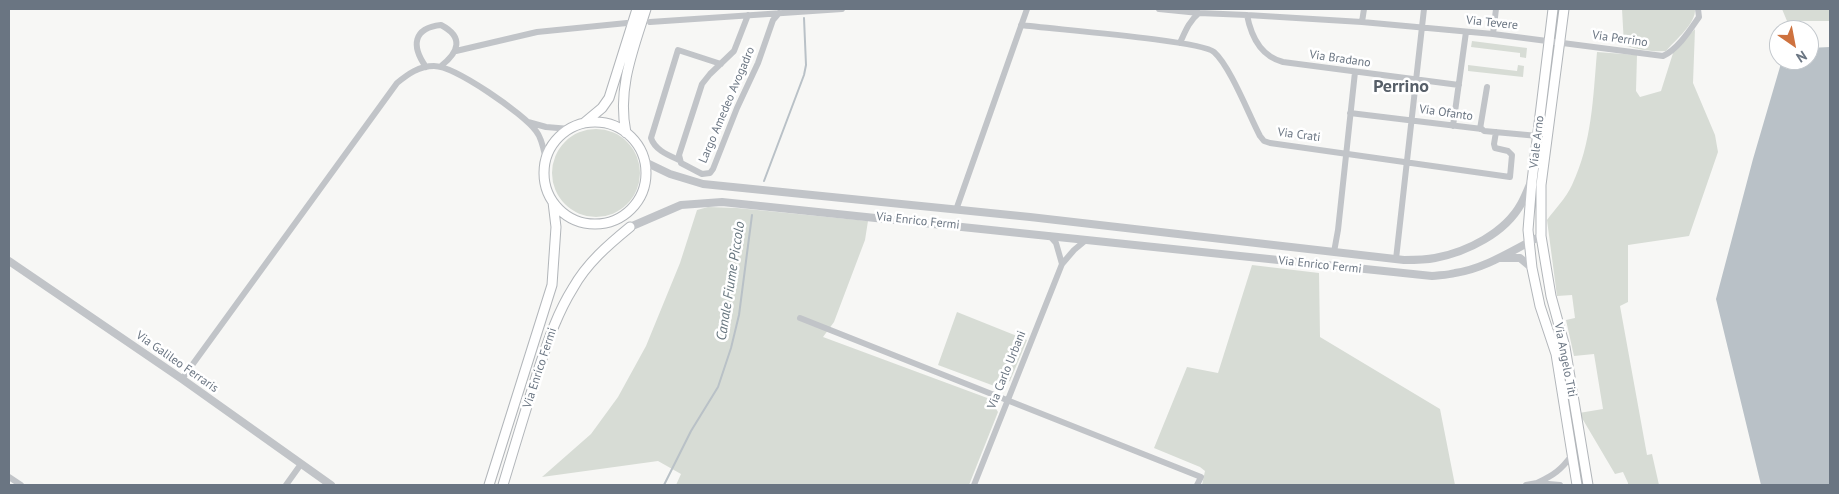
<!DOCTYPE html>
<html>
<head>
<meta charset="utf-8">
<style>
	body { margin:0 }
	#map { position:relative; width:1839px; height:494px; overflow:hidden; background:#f7f7f5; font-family:"PT Sans",sans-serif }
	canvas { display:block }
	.frame { position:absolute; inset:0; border:10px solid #6a7582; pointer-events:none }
	.north { position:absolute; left:1769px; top:20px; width:50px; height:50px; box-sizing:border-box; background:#fff; border:1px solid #c3c8cd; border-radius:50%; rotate:147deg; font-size:14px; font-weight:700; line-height:20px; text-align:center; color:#6a7582 }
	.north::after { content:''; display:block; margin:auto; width:18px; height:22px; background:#ce723f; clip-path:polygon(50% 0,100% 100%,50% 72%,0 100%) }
</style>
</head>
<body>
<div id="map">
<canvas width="1839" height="494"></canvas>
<div class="frame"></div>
<div class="north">N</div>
</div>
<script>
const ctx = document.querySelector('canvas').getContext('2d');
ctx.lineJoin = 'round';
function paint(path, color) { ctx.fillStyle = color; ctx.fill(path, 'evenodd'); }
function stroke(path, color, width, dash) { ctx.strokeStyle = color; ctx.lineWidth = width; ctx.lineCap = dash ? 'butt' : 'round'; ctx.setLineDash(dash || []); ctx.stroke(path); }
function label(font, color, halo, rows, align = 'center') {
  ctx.font = font + ' "PT Sans",sans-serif'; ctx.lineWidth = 5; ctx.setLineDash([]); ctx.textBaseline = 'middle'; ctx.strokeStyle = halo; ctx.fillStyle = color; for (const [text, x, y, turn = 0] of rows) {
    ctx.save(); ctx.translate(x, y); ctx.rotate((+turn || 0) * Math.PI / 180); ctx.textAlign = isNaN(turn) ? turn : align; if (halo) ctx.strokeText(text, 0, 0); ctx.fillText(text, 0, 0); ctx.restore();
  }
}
const green = new Path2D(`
	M1622 9H1695C1696 24 1675 40 1666 51 1651 52 1639 50 1624 45Z
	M1782 9H1830V21H1787Z
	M1695 29 1693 83 1715 135 1718 152 1689 236 1628 245V302L1620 306 1647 455 1652 454 1659 485H1628V483L1623 472 1615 474 1579 413 1603 409 1594 354 1574 356 1566 320 1575 318 1572 295 1557 296 1547 220C1555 209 1566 198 1572 185 1592 143 1593 98 1597 52L1637 55 1636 91 1640 97 1661 91 1674 50Z
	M1472 41 1527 48 1526 58 1520 57V53L1471 47Z
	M1468 65 1517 71 1518 65 1524 66 1523 77 1468 71Z
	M552 173a44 44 0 1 1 88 0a44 44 0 1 1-88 0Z
	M708 207 737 208 868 221 865 240 834 322 823 337 990 399 998 412 969 485H676L681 474 658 461 542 477 591 434 618 397 646 346 680 263 697 210Z
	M1252 265 1319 273 1320 337 1440 409 1455 485H1202L1205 471 1200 467 1154 448 1187 367 1218 373Z
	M957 312 1027 340 1010 381 997 387 938 365Z`);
const water = new Path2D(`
	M1830 47V485H1761L1716 299 1753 159 1782 60H1809V48Z`);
const stream = new Path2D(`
	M764 181 804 75 806 65 804 18
	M664 485 691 431 718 387 731 348 739 315 752 215`);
const minor = new Path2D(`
	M1159 9 1199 13
	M748 15 734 51 710 74 702 84 679 155 681 163 702 174 710 173 713 169 737 108 758 63 773 20 779 13
	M1247 15C1251 36 1260 56 1283 62L1459 85
	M650 22 842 9
	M1362 22 1364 9
	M1021 25C1049 29 1200 40 1214 52 1230 66 1249 115 1260 136L1264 141 1270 143 1510 177 1512 155 1508 151 1495 148 1494 144 1496 132
	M1493 34 1496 9
	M1180 43C1185 32 1189 21 1199 13L1247 15 1362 22 1493 34 1663 56C1678 49 1690 30 1699 17L1698 9
	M456 51 537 32 627 23
	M426 67C411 46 413 28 441 25 464 37 459 52 441 66
	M1350 113 1482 129 1484 131 1538 136
	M528 122 546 127 570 129
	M1453 126 1466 32
	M1480 129 1487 87
	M679 160C668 155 655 150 651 138L678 50 721 64
	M956 210 1027 9
	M1050 236 1056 243 1062 264
	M1334 252 1338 230 1355 72
	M1396 259 1424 9
	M800 318 1201 477 1197 485
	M182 379 397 83C408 74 419 66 434 66 455 66 524 114 536 131 542 138 544 151 546 160
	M9 477 21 485
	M1537 483C1554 475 1561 470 1572 455
	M286 485 301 464
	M974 485 1062 264 1074 250 1086 240
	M1526 485 1537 483 1560 485`);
const tertiary = new Path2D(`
	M645 162 670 174 703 184 1030 217 1404 260C1414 260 1425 260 1435 258 1467 252 1505 233 1521 204 1525 197 1528 189 1531 182
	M630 227 681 205 722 202 1432 276C1440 275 1448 275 1455 273 1487 268 1514 249 1541 236
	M1501 258H1520L1532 268
	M9 261 182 379 331 485`);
const secondary = new Path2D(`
	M1553 9 1532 181 1528 230 1532 268 1540 306 1556 354 1577 485
	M1564 9 1541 185V236L1551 296 1565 347 1588 485
	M544 173a51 51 0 1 1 102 0a51 51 0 1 1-102 0Z
	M584 123 602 108 609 98 637 9
	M626 133C617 89 633 50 646 9
	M489 485 552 285 556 227 553 202
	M503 485C515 445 527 405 540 365 549 338 558 312 573 288 587 263 608 245 630 227`);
const streetNames = [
	["Via Tevere",1492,23,6],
	["Via Perrino",1620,39,8],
	["Via Bradano",1340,59,8],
	["Largo Amedeo Avogadro",727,105,-67],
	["Via Ofanto",1446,113,8],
	["Via Crati",1299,135,7],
	["Viale Arno",1537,142,-83],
	["Via Enrico Fermi",918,221,6],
	["Via Enrico Fermi",1320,265,6],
	["Via Angelo Titi",1565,360,79],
	["Via Galileo Ferraris",177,362,35],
	["Via Enrico Fermi",540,368,-72],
	["Via Carlo Urbani",1007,370,-68]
];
const waterNames = [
	["Canale Fiume Piccolo",731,281,-81]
];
const districtNames = [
	["Perrino",1401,87]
];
paint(green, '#d7dcd5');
paint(water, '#b9c1c7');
stroke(stream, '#b9c1c7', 2);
stroke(secondary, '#b2b6ba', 11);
stroke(minor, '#c1c4c8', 6);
stroke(tertiary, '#c1c4c8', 8);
stroke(secondary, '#fff', 9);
label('12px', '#6a7582', '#fff', streetNames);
label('italic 14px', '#66757e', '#fff', waterNames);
label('bold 18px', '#575f68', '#fff', districtNames);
</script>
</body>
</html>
